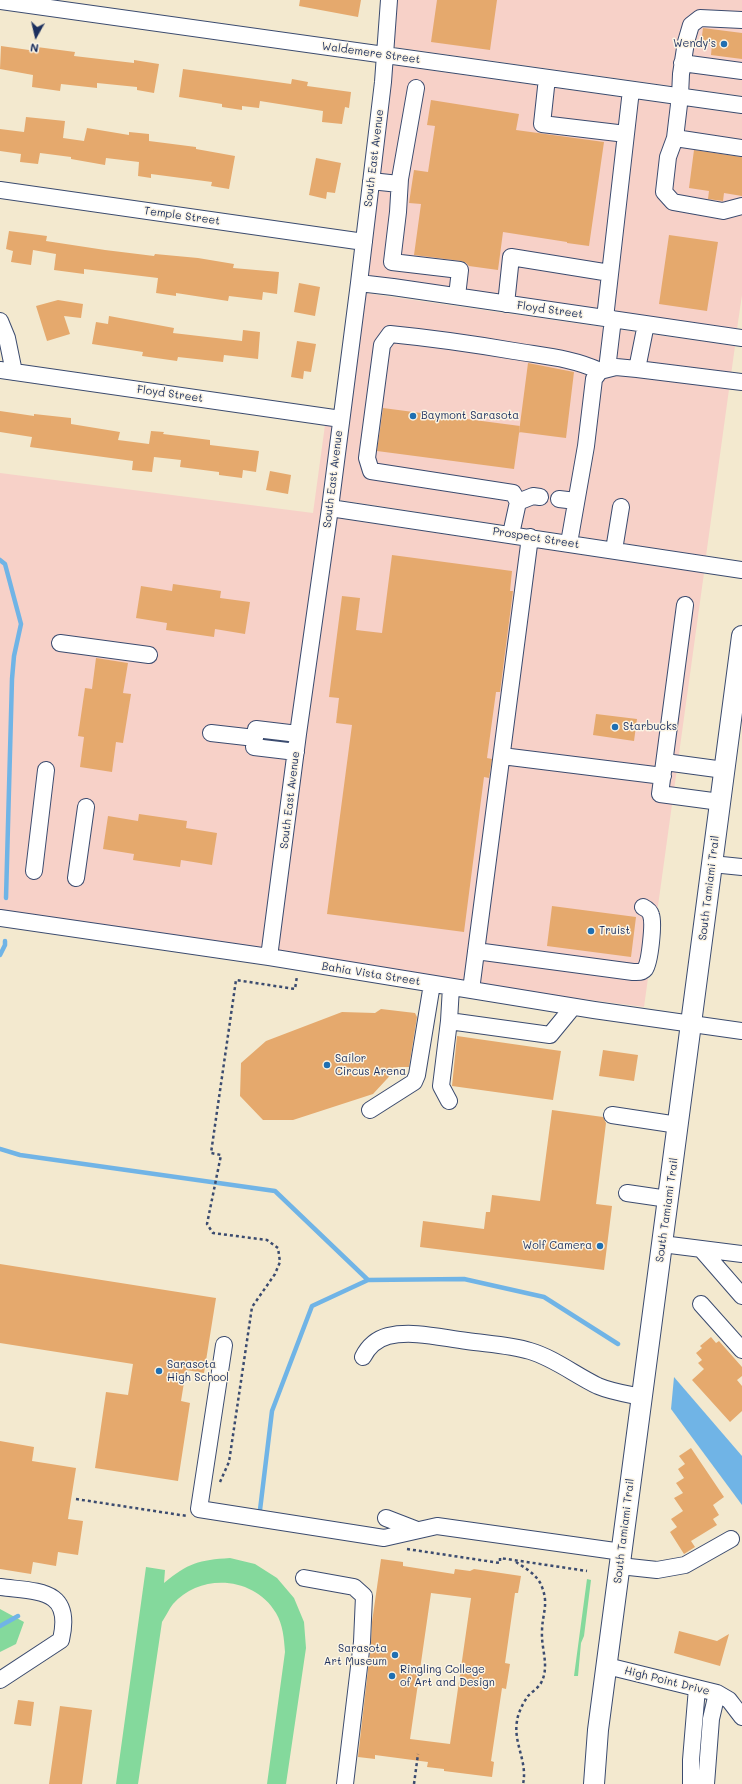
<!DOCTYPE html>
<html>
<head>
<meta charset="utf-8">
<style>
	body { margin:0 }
	#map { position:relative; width:742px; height:1784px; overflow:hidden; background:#f3e9cf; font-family:Mali,sans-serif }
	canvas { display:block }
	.north { position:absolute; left:16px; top:16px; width:40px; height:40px; -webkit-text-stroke:3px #fcf5e5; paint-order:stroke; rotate:188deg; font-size:11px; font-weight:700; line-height:16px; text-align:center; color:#1b2f5e }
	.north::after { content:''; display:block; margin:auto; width:14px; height:18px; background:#1b2f5e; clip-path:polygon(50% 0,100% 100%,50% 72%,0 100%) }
</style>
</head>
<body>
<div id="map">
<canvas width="742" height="1784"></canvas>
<div class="north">N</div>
</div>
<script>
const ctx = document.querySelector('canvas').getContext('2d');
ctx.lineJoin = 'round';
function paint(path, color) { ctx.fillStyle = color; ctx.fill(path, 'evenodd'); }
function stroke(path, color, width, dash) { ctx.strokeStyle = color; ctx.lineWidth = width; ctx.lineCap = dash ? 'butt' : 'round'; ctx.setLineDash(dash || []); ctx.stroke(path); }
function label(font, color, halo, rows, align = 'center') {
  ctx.font = font + ' Mali,sans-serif'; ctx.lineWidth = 3; ctx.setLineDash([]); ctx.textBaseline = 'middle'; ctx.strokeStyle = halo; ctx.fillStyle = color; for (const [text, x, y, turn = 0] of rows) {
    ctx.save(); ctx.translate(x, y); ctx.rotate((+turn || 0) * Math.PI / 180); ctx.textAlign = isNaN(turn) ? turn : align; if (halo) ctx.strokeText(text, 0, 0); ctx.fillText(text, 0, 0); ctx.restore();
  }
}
const built = new Path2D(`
	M397 0H742V96L393 47Z
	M392 65 742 114V295L737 329 367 276Z
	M365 293 735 346 706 556 339 500Z
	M325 425 332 426 262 948 0 910V473L313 513Z
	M336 518 704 573 644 1007 552 995 278 950 305 735Z`);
const green = new Path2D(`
	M230 1558 255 1564 277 1578 294 1598 304 1622 306 1648 286 1784H267L285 1652C284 1638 283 1625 276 1613 255 1577 201 1572 173 1604 169 1609 166 1616 162 1622L138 1784H116L146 1567 165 1570 164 1583C188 1563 199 1560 230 1558Z
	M587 1579 591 1580 584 1636 581 1643 578 1676H574Z
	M0 1609 24 1622 16 1644 0 1652Z`);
const water = new Path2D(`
	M674 1377 742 1456V1505L671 1409Z`);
const stream = new Path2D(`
	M0 560 5 564 21 624 14 656 12 679 6 898
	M0 955 5 945V941
	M0 1149 20 1155 275 1191 368 1280
	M260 1510 272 1411 312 1306 368 1280 464 1279 544 1297 618 1344
	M0 1626 18 1616`);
const building = new Path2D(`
	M300 0H361L358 17 299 6Z
	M437 0H497L490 50 431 42Z
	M703 28 742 33V59L711 55 712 44 701 43Z
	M1 46 36 51 37 47 75 52 74 56 134 63V60L159 64 154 93 137 90V87L97 83V88L61 84 60 91 32 87 33 75 0 69Z
	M183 69 291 84 292 79 308 82 307 86 351 92 349 108 345 107 342 124 322 122 323 111 260 101 259 108 242 106V110L222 107V104L179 97Z
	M431 100 519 114 516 130 604 142 589 246 567 243V242L503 232 498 270 469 266 466 263 461 261 414 255 421 204 409 203 414 170 428 172 435 126 427 125Z
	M26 117 65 121 63 138 84 141 87 128 129 135V132L149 134V141L196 147V149L235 156 229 189 211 186 212 182 151 174V178L138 176 139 162 106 158 105 165 71 159V157L40 153 38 164 20 162 21 154 0 151V129L24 132Z
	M694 150 742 157V196L724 193 723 201 708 199 709 191 689 188Z
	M316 158 341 163 335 193 327 192 326 199 309 195Z
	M9 231 47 236 46 241 105 250 154 256 155 254 198 258 234 264 233 268 279 272 277 294 263 292 262 300 229 296 228 301 176 293V296L156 293 158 278 84 269V274L54 270 56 254 33 250 31 265 11 262 13 251 6 249Z
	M669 235 718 242 707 311 659 304Z
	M299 283 320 287 315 316 294 312Z
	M58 300 83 304 81 318 64 316 70 334 47 341 36 306Z
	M109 316 174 328 173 333 242 341 243 330 260 332 258 359 224 355 223 362 178 357 177 361 142 356 143 352 92 344 96 322 108 324Z
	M297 341 316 344 311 372 304 371 303 379 291 377Z
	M528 363 574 372 566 438 519 432Z
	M383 408 520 426 514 469 377 451Z
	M0 411 34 416V414L71 418V424L120 432 118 440 149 444 151 431 164 432 163 434 210 440V445L259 451 256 472 243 470 242 478 219 475V472L180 467 181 460 154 457 152 472 132 470 133 461 30 447 32 437 0 432Z
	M270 471 291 475 288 494 266 490Z
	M392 555 512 571 510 591H513L500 692H496L487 758 492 759 489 778 484 777 464 932 327 914 352 725 336 723 339 698 329 697 342 596 360 598 356 630 382 633Z
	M173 584 221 591 220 598 250 602 245 634 215 629 214 637 166 630 167 623 136 618 141 586 172 591Z
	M96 658 128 663 123 693 131 694 123 743 116 742 112 772 80 767 84 737 78 736 85 688 92 689Z
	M596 714 637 719 634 741 593 735Z
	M139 814 187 821 186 828 217 833 212 865 181 860 180 867 133 860 134 854 103 849 108 816 138 821Z
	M552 906 636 917 631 957 547 946Z
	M381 1009 415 1013 417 1017 409 1067H398L373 1094 293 1120H263L240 1096 241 1063 266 1041 342 1012 375 1013Z
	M457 1036 561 1051 553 1100 452 1086Z
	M603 1050 638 1055 634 1081 599 1076Z
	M552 1110 603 1117 606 1123 596 1204 612 1206 604 1270 420 1247 423 1221 484 1229 486 1212H490L492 1195 540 1201Z
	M0 1264 216 1298 204 1373 186 1370 181 1401 190 1403 178 1481 95 1468 106 1392 128 1395 133 1364 0 1343Z
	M711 1337 716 1343 719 1341 742 1367V1376L737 1380 742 1386V1411L730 1422 692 1380 704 1369 698 1363 702 1360 696 1353 702 1348 700 1346Z
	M0 1441 34 1447 32 1461 76 1468 68 1519 83 1521 78 1555 58 1552 56 1566 33 1562 31 1574 0 1569Z
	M691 1448 724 1497 713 1505 719 1515 713 1519 717 1525 691 1541 695 1547 684 1554 670 1532 677 1527 671 1519 683 1511 674 1498 683 1493 676 1483 684 1478 678 1469 685 1464 679 1456Z
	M381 1559 403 1562V1566L454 1574 455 1569 470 1571 474 1569 521 1576 518 1593H515L505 1663 510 1664 506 1689 502 1688 491 1761 494 1762 492 1777 444 1771V1769L427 1767 428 1762 375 1755V1759L358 1757 371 1643 372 1622ZM431 1593 471 1598 450 1744 410 1739Z
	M679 1631 717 1641 729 1634 720 1666 674 1653Z
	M18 1700 34 1702 31 1726 14 1724Z
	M60 1706 92 1710 82 1784H49Z`);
const path = new Path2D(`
	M220 1482 229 1462 252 1307 275 1274 280 1262 278 1248 267 1240 213 1233 207 1224 221 1155 211 1153 236 980 295 989 297 976
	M76 1499 187 1516
	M407 1549 500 1563V1558L587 1571
	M516 1562C525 1568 538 1575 542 1587 549 1605 542 1614 542 1632 541 1649 550 1666 541 1683 538 1688 532 1692 528 1696 523 1703 518 1713 517 1721 513 1743 528 1762 523 1784
	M414 1784 418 1754`);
const minor = new Path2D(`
	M0 1 742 105
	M742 20 700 18 691 25 686 42 681 74 680 96 675 138 668 157 664 192 673 202 723 211 742 206
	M682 63 742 71
	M547 78 542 124 626 134
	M416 88 400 179 398 212 392 262 460 270 457 296
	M675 138 742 148
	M371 181 399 184
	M0 190 364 242
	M359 283 393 287 742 338
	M506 304 511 257 610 273
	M605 318 631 90
	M0 321 7 338 14 372
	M607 369 613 319
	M637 369 646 324
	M0 370 341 419
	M559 499 576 501
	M518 502 513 493 371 471 367 458 382 345 390 334C431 338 473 344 514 351 543 356 573 358 600 371
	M330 508 742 570
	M511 534 518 502 533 496 540 497
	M569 543 586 446 594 379 600 371 616 367 637 369 742 382
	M614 550 621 507
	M685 605 660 794 720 802
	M60 643 149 655
	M256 729 298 734
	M211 733 255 738
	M254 747 296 752
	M502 756 663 776
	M665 762 724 770
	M712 864 742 867
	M34 871 46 770
	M76 878 86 807
	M0 918 269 957 594 1010 742 1031
	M476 951 633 972C637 972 642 973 645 969 650 962 654 923 651 915 650 911 647 909 643 907
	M269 957 298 734 330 508 359 283 383 82 389 0
	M471 990 530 537
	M449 1021 550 1035 573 1007
	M449 1101 441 1086 449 1021 451 987
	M370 1110 414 1082 417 1075 432 984
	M612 1115 678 1125
	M627 1193 668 1199
	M662 1244 742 1254
	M701 1249 742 1296
	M701 1304 742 1350
	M224 1345 199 1509 384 1538 437 1526 622 1552
	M363 1357C368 1347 377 1339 388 1336 413 1330 442 1338 467 1341 488 1344 510 1345 530 1351 554 1358 575 1375 598 1386 612 1392 627 1394 642 1397
	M386 1518 417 1530
	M620 1566 657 1570 685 1565 731 1539
	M304 1578 354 1587 364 1596 362 1642 345 1784
	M0 1587C38 1592 73 1588 61 1640L0 1680
	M607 1666 717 1693 729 1700 742 1717
	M691 1784V1760L697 1688
	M706 1784 711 1719 717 1693`);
const major = new Path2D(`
	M594 1784 598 1730 742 636`);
const markers = [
	[724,44,4,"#1f6fb2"],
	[413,416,4,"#1f6fb2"],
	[615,727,4,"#1f6fb2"],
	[591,931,4,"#1f6fb2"],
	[327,1065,4,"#1f6fb2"],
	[600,1246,4,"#1f6fb2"],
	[159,1371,4,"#1f6fb2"],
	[395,1655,4,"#1f6fb2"],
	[392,1676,4,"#1f6fb2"]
];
const poiNames = [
	["Wendy's",716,44,"right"],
	["Baymont Sarasota",421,416],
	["Starbucks",623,727],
	["Truist",599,931],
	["Sailor",335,1059],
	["Circus Arena",335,1072],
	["Wolf Camera",592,1246,"right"],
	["Sarasota",167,1365],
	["High School",167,1378],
	["Sarasota",387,1649,"right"],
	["Art Museum",387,1662,"right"],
	["Ringling College",400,1670],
	["of Art and Design",400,1683]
];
const streetNames = [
	["Waldemere Street",371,53,8],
	["South East Avenue",374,158,-83],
	["Temple Street",182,216,8],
	["Floyd Street",550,310,8],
	["Floyd Street",170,394,8],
	["South East Avenue",333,479,-83],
	["Prospect Street",536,538,9],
	["South East Avenue",290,800,-83],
	["South Tamiami Trail",709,888,-83],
	["Bahia Vista Street",371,974,9],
	["South Tamiami Trail",667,1210,-82],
	["South Tamiami Trail",624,1531,-83],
	["High Point Drive",667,1681,14]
];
paint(built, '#f7d1c8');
paint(green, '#84d99c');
paint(water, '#70b4e6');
stroke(stream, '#70b4e6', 4.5);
paint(building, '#e5a96d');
stroke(minor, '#3b4b6f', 18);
stroke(major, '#3b4b6f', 22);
stroke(path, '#3b4b6f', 2.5, [3, 3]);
stroke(minor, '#fff', 16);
stroke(major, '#fff', 20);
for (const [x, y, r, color] of markers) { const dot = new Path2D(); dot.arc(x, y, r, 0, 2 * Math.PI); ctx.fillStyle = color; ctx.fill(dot); stroke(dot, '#fcf5e5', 1.5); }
label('11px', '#1b2f5e', '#fcf5e5', poiNames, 'left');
label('11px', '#1b2f5e', '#fcf5e5', streetNames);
</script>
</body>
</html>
